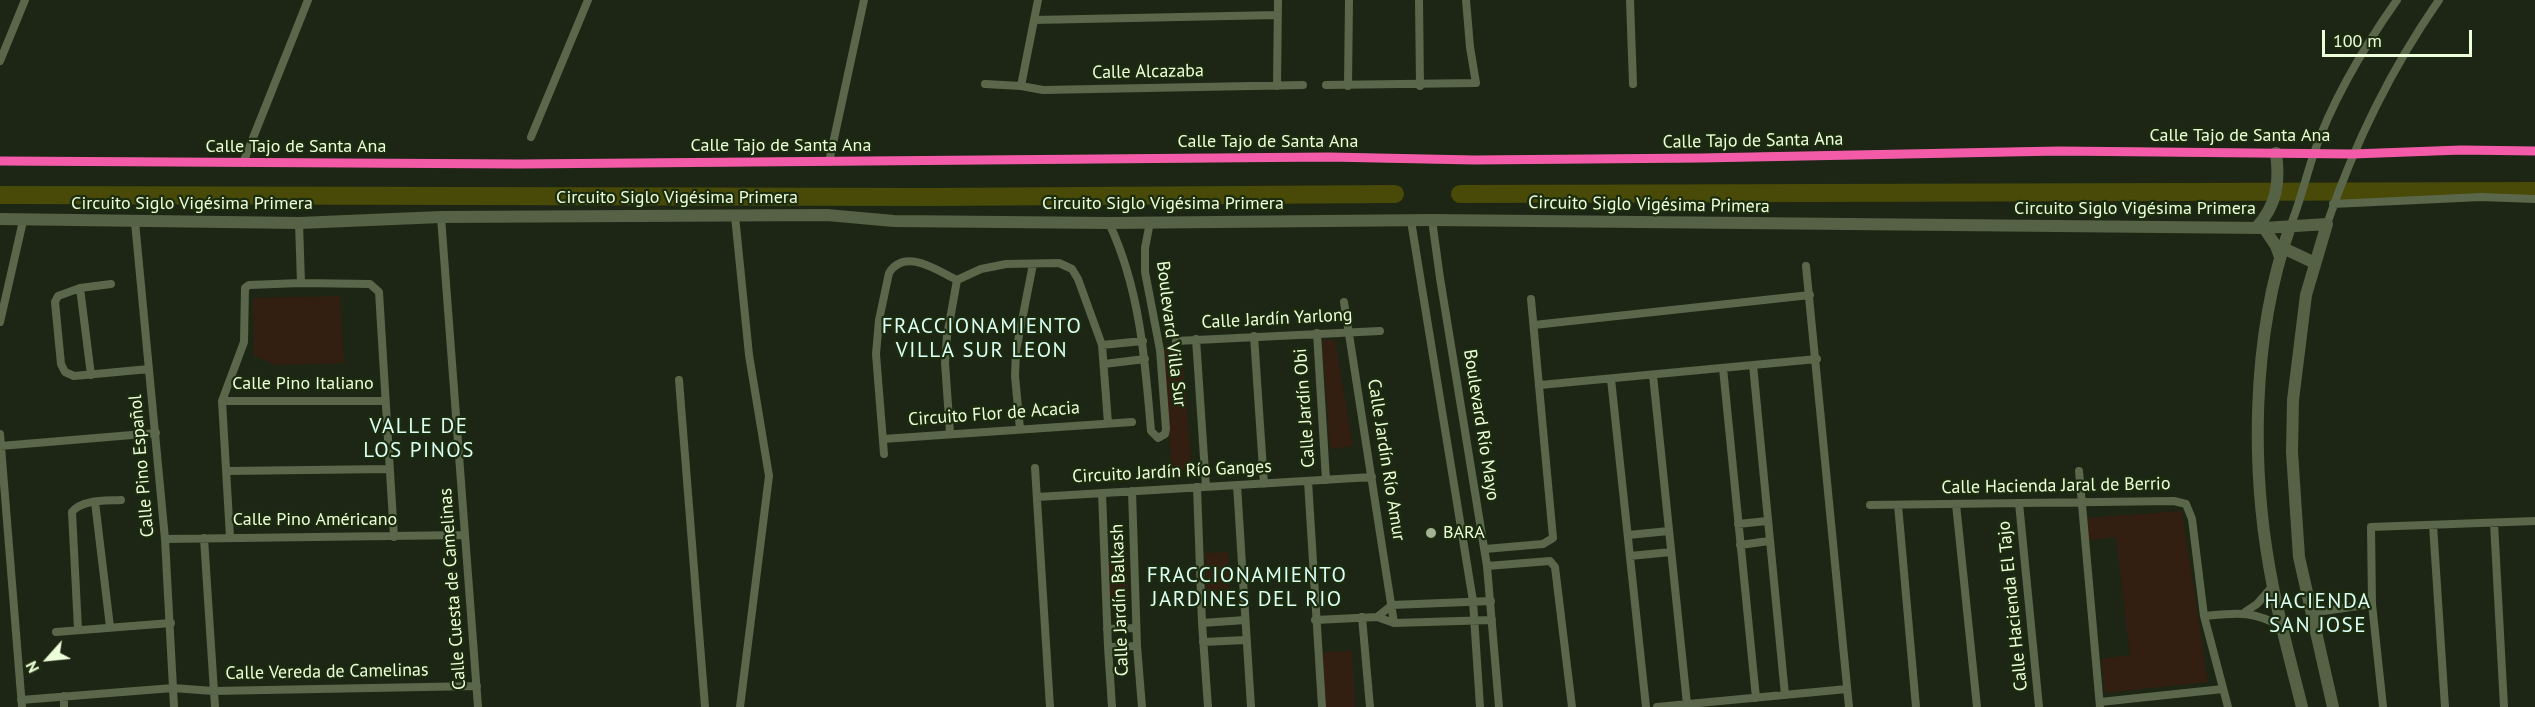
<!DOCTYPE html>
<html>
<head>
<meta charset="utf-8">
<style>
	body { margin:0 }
	#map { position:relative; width:2535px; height:707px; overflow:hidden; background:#1d2615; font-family:"PT Sans",sans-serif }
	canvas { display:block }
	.north { position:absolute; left:18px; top:629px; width:60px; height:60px; -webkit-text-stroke:4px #1c2c0f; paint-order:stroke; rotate:243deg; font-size:16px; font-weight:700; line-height:24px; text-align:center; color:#edffda }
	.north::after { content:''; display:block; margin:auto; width:21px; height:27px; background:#edffda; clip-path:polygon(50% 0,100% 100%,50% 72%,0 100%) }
	.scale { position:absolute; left:2322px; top:30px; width:150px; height:27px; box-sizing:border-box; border:3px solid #edffda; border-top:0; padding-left:8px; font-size:18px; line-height:21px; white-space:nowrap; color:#edffda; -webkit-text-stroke:4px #1c2c0f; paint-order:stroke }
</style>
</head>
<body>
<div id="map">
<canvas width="2535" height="707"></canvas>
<div class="north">N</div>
<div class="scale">100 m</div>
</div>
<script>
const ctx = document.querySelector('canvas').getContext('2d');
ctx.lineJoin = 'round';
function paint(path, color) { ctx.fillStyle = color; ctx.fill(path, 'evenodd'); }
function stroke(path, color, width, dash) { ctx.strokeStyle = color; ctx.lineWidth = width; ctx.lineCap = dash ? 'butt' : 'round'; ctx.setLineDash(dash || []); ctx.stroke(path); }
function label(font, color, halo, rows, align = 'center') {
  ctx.font = font + ' "PT Sans",sans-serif'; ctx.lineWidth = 4.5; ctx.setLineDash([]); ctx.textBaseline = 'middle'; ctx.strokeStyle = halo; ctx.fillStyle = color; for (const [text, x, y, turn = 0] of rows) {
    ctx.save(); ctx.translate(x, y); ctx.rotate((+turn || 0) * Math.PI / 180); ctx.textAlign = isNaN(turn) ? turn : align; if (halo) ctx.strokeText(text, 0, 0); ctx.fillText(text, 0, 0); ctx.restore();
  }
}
const green = new Path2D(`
	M340 296 344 363 276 365 254 356 253 298Z
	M1322 340H1335L1353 446 1330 449Z
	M1182 349 1192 468 1172 470 1162 350Z
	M2182 511 2208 682 2105 693 2101 659 2130 655 2116 537 2088 540 2086 518Z
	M1228 552 1230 595 1207 596 1205 553Z
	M1127 558 1128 602H1106L1104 559Z
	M1352 651 1355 707H1326L1323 652Z`);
const river = new Path2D(`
	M1460 194 2535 191
	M0 195 931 197 1395 194`);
const minor = new Path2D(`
	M1419 0 1420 86
	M1630 0 1633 84
	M1034 20 1278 15
	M0 61 25 0
	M985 84 1021 86 1043 90 1303 85
	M1326 85 1476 83 1470 47 1466 0
	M1021 86 1038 0
	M1277 86 1278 0
	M1348 86 1349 0
	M531 137 588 0
	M0 161 520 164 1329 157 1474 160 1701 158 2059 151 2353 154 2461 150 2535 151
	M829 162 864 0
	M243 163 308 0
	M2333 204 2481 197 2535 199
	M735 216 749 355 769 476 740 707
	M441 217 478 707
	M1432 220 1440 278 1487 566 1499 707
	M1411 221 1473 601 1480 707
	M135 222 165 539 174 707
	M299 223 301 283
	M1109 223C1140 289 1145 360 1151 431L1158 438 1165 434 1166 429 1160 350 1145 272V248L1150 222
	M2327 224C2354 145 2391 69 2439 0
	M2290 227C2300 202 2306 177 2314 153 2333 98 2364 47 2397 0
	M1806 266 1849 707
	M111 284 80 288 58 296 55 302 61 364 65 372 74 376 149 369
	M80 288 91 375
	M1344 302 1394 623
	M0 322 23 221
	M1534 325 1810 295
	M1317 333 1326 480
	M1254 336 1264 484
	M1196 339 1206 487
	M1176 341 1380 331
	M1102 345 1143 341
	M1104 364 1145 359
	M1753 365 1785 695
	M1723 368 1756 698
	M1653 375 1687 704
	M1611 379 1646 707
	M679 380 705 707
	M1540 385 1817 359
	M222 401H384
	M1020 429 1015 376 1016 351 1033 264
	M950 433 945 363 947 336 957 280
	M0 434 22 707
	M883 439 1132 422
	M0 446 156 433
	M884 454 876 354 879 320 889 273C905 247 938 271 957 280L981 269 1006 264 1059 263 1072 269 1078 279 1102 345 1108 423
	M1035 468 1050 707
	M227 471 389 469
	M2079 471 2100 707
	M1308 481 1322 707
	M1237 485 1251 707
	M1197 487 1202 623 1208 707
	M1132 491 1137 646 1142 707
	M1102 493 1108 647 1112 707
	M1037 497 1372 477
	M95 502 110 627
	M2019 503 2039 707
	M1956 504 1977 707
	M1870 505 2174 501 2186 504 2192 519 2204 616 2228 707
	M1898 505 1916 707
	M2494 523 2504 707
	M1738 524 1767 521
	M2433 525 2445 707
	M1628 535 1669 531
	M230 537 222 401 244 342 245 288 249 285 301 283 370 284 379 292 394 537
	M204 538 215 707
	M165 539 465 535
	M1740 545 1769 541
	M1485 549 1543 544 1553 538 1531 299
	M1630 556 1671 552
	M1487 566 1550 561 1555 567 1572 707
	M2245 612 2257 604 2273 586
	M2310 613 2372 604
	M2204 616C2236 613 2253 610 2282 627
	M1362 617 1370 707
	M1377 617 1392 605 1491 601
	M1315 620 1377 617 1394 623 1492 620
	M1202 623 1245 620
	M78 629 72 512C82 499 106 501 121 500
	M1107 629 1136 628
	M56 632 171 623
	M1203 642 1246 640
	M1108 647 1137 646
	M64 696V707
	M21 700 173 688 213 691 477 686
	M2100 702 2223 689
	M1657 707 1847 689
	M2383 707 2372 604 2371 527 2535 521`);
const secondary = new Path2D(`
	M0 219 299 223 441 217 827 215 894 221 1109 223 1432 220 2264 228 2327 224 2306 295 2293 400 2292 452 2299 557 2333 707
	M2290 227C2251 337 2250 473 2273 587 2281 627 2292 667 2302 707
	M2256 228C2277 205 2280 183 2276 153
	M2264 228 2276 246 2280 257
	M2283 248 2315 263`);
const cycleway = new Path2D(`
	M0 161 520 164 1329 157 1474 160 1701 158 2059 151 2353 154 2461 150 2535 151`);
const markers = [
	[1431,533,6,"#a4b395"]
];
const streetNames = [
	["Calle Alcazaba",1148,72,-1],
	["Calle Tajo de Santa Ana",2240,136],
	["Calle Tajo de Santa Ana",1753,141,-1],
	["Calle Tajo de Santa Ana",1268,142],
	["Calle Tajo de Santa Ana",781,146],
	["Calle Tajo de Santa Ana",296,147],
	["Circuito Siglo Vigésima Primera",677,198],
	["Circuito Siglo Vigésima Primera",192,204],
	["Circuito Siglo Vigésima Primera",1163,204],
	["Circuito Siglo Vigésima Primera",1649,205,1],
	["Circuito Siglo Vigésima Primera",2135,209],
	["Calle Jardín Yarlong",1277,319,-3],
	["Boulevard Villa Sur",1171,334,83],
	["Calle Pino Italiano",303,384],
	["Calle Jardín Obi",1305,408,-94],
	["Circuito Flor de Acacia",994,414,-4],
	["Boulevard Río Mayo",1481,425,81],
	["Calle Jardín Río Amur",1386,460,81],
	["Calle Pino Español",142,466,-95],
	["Circuito Jardín Río Ganges",1172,472,-3],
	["Calle Hacienda Jaral de Berrio",2056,486,-1],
	["Calle Pino Américano",315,520],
	["Calle Cuesta de Camelinas",453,589,-94],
	["Calle Jardín Balkash",1120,600,-92],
	["Calle Hacienda El Tajo",2013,606,-96],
	["Calle Vereda de Camelinas",327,672,-1]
];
const poiNames = [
	["BARA",1443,533]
];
const quarterNames = [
	["FRACCIONAMIENTO",982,327],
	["VILLA SUR LEON",982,351],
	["VALLE DE",419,427],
	["LOS PINOS",419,451],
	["FRACCIONAMIENTO",1247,576],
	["JARDINES DEL RIO",1247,600],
	["HACIENDA",2318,602],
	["SAN JOSE",2318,626]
];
paint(green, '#331f12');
stroke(river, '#494a07', 18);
stroke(minor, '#5a674a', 8);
stroke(secondary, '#556245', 12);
stroke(cycleway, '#f35aa7', 9);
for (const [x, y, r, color] of markers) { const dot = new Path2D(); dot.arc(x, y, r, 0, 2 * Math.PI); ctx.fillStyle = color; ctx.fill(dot); stroke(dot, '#1c2c0f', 2); }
label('18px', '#edffda', '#1c2c0f', streetNames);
label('18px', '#edffda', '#1c2c0f', poiNames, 'left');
ctx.letterSpacing = '1.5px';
label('21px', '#dcfff6', '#1c2c0f', quarterNames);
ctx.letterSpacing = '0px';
</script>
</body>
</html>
